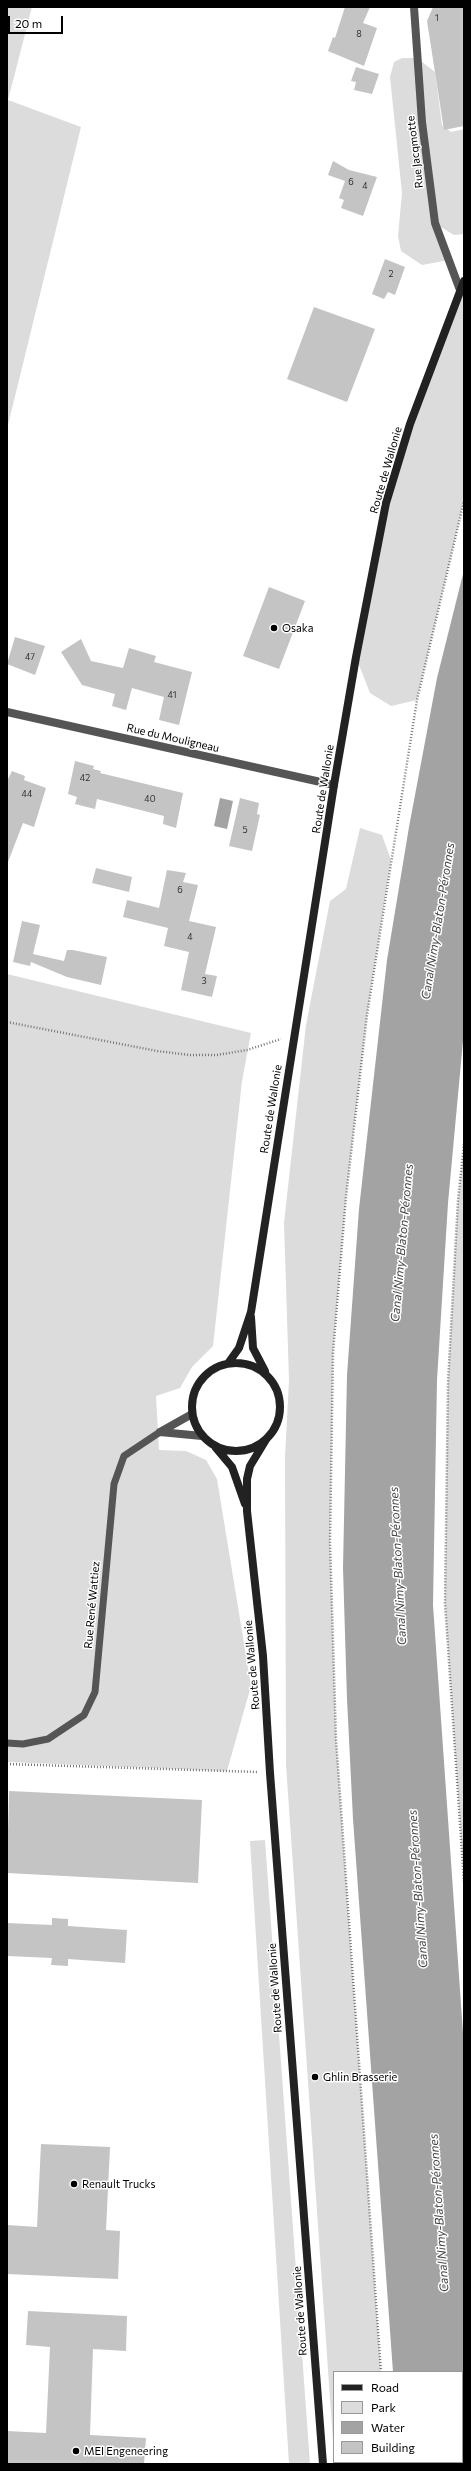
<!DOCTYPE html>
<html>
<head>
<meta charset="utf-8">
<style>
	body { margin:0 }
	#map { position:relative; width:471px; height:2471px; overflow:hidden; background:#fff; font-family:Commissioner,sans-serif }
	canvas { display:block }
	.frame { position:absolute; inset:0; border:8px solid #000; pointer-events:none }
	.legend { position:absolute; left:333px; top:2371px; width:130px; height:92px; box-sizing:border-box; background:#fff; border:1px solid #999; margin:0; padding:5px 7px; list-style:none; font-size:12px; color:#000 }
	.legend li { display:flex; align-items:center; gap:8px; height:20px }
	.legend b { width:20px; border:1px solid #999 }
	.scale { position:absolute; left:8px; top:16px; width:55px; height:18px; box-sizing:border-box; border:2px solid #000; border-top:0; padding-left:5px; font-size:12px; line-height:14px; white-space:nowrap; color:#000; -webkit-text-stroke:3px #fff; paint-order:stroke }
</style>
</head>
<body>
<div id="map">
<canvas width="471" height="2471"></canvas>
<div class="frame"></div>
<ul class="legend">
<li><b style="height:5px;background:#222"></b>Road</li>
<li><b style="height:11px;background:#dcdcdc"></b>Park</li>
<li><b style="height:11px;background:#a3a3a3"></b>Water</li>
<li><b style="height:11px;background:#c4c4c4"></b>Building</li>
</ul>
<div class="scale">20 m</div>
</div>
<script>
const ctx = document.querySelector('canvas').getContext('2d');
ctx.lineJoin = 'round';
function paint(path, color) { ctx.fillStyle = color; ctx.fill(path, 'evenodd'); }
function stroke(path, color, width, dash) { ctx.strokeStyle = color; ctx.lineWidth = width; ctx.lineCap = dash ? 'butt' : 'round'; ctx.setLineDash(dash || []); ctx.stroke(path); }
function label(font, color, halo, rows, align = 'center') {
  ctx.font = font + ' Commissioner,sans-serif'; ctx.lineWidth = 3; ctx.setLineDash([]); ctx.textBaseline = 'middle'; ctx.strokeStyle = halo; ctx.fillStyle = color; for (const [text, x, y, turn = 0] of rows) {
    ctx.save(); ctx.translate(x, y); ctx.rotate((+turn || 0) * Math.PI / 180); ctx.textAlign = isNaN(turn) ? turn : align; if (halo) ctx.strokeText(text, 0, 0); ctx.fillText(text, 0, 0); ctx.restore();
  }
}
const green = new Path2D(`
	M7 7H32L8 100 81 127 7 429Z
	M402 58H417L435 72 442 125 451 132 464 129V234L454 235 436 224 449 260 422 265 401 251 398 236 402 193 390 77 394 62Z
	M464 281V501L417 700 391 706 370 693 356 657 386 503Z
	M360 828 382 835 391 860 367 1015 346 1197 333 1353 330 1542 336 1739 381 2372H334V2456L286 1765 285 1457 289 1380 284 1223 306 1025 330 901 346 889Z
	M7 974 251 1033 242 1081 213 1346 192 1367 180 1388 156 1396 159 1450 186 1451 206 1460 217 1479 251 1686 227 1771 7 1762Z
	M464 1144V1883L445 1603 448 1383 458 1200Z
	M265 1840 310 2464H289L250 1841Z`);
const water = new Path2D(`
	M464 570V1030L448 1203 437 1380 433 1605 464 2047V2464H400V2462H462V2372H393L353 1819 347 1699 343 1568 347 1375 359 1209 387 960 409 827 437 678Z
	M220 798 233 801 227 829 214 826Z`);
const building = new Path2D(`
	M345 7H370L363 23 377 28 364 66 328 51 333 37 335 38Z
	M433 7H464V126L444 130 427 21Z
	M356 67 379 74 372 94 354 90 356 82 351 81Z
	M333 161 349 170 377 177 363 216 341 208 344 200 339 198 345 181 328 175Z
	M385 259 405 267 395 295 388 292 384 299 372 294Z
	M314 307 375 329 347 402 287 379Z
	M269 587 305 601 279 669 243 656Z
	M15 637 45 646 35 675 7 664Z
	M81 639 91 661 123 668 129 648 156 656 154 662 192 672 179 725 159 720 164 697 132 688 126 710 112 706 115 694 82 685 61 652Z
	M75 761 94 766 93 769 101 771 100 773 183 793 176 828 163 824 164 816 97 799 95 809 75 804 77 797 68 794Z
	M12 771 25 776 24 780 46 788 34 827 23 823 8 862 7 781Z
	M240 798 259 803 257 814 260 815 252 851 229 846Z
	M96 868 132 877 129 892 92 883Z
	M167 870 186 873 183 882 198 885 189 921 216 927 205 974 217 976 212 997 181 990 189 952 164 946 168 928 123 917 127 900 159 908Z
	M22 921 40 925 33 954 64 961 67 950H73L107 957 101 985 67 977 31 962 30 966 13 962Z
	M9 1791 202 1800 198 1883 7 1873Z
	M52 1918 68 1919V1926L127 1930 125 1963 68 1959V1966L51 1965 52 1958 7 1956V1923L52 1925Z
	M41 2144 110 2147 106 2230 120 2231 118 2279 7 2274V2225L37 2227Z
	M28 2311 127 2316 126 2351 93 2349 90 2435 146 2438 144 2464H7V2431L46 2433 50 2347 26 2345Z`);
const path = new Path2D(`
	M7 1022 157 1051 190 1055H217L247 1050 281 1039
	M464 1144 458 1200 448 1383 445 1603 464 1883
	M7 1764 257 1772
	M381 2372 336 1739 330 1542 333 1353 346 1197 367 1015 417 700 464 501
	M387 2462V2464`);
const lane = new Path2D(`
	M7 1743 23 1744 48 1739 84 1715 95 1692 114 1484 124 1456 160 1432`);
const street = new Path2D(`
	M414 7 422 122 435 223 460 290
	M7 712 334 785
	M160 1432 202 1436
	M160 1432 192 1414`);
const secondary = new Path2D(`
	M251 1317 253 1348 265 1371
	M229 1362 239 1348 251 1312 334 785 356 657 386 503 410 424 464 281
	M192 1407a44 44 0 1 1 88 0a44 44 0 1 1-88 0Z
	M267 1438 250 1466 247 1479V1511L263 1656 270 1773 323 2464
	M216 1448 232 1467 245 1504`);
const markers = [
	[274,628,4,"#000"],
	[315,2077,4,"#000"],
	[74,2184,4,"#000"],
	[76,2451,4,"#000"]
];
const numberNames = [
	["1",437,18],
	["8",359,34],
	["6",351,182],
	["4",365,186],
	["2",391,274],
	["47",30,657],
	["41",172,695],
	["42",85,778],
	["44",27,794],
	["40",150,799],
	["5",245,830],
	["6",180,890],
	["4",190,937],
	["3",204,981]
];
const streetNames = [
	["Rue Jacqmotte",415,152,-97],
	["Route de Wallonie",386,470,-74],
	["Rue du Mouligneau",173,738,13],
	["Route de Wallonie",323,789,-81],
	["Route de Wallonie",271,1109,-81],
	["Rue René Wattiez",92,1605,-85],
	["Route de Wallonie",252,1665,-95],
	["Route de Wallonie",275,1988,-94],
	["Route de Wallonie",300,2311,-94]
];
const poiNames = [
	["Osaka",282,628],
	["Ghlin Brasserie",323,2077],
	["Renault Trucks",82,2184],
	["MEI Engeneering",84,2451]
];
const waterNames = [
	["Canal Nimy-Blaton-Péronnes",438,921,-81],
	["Canal Nimy-Blaton-Péronnes",402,1243,-85],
	["Canal Nimy-Blaton-Péronnes",398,1566,-93],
	["Canal Nimy-Blaton-Péronnes",418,1889,-94],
	["Canal Nimy-Blaton-Péronnes",439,2213,-94]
];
paint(green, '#dcdcdc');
paint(water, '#a3a3a3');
paint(building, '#c4c4c4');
stroke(path, '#777', 2.5, [1, 2]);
stroke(lane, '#555', 7);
stroke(street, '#555', 8);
stroke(secondary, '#222', 8);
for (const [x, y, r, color] of markers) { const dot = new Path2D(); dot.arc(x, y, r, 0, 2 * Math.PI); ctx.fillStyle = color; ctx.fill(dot); stroke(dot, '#fff', 1.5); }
label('9px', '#313131', null, numberNames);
label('11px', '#000', '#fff', streetNames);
label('11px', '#000', '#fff', poiNames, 'left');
label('italic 12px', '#444', '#fff', waterNames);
</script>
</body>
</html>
